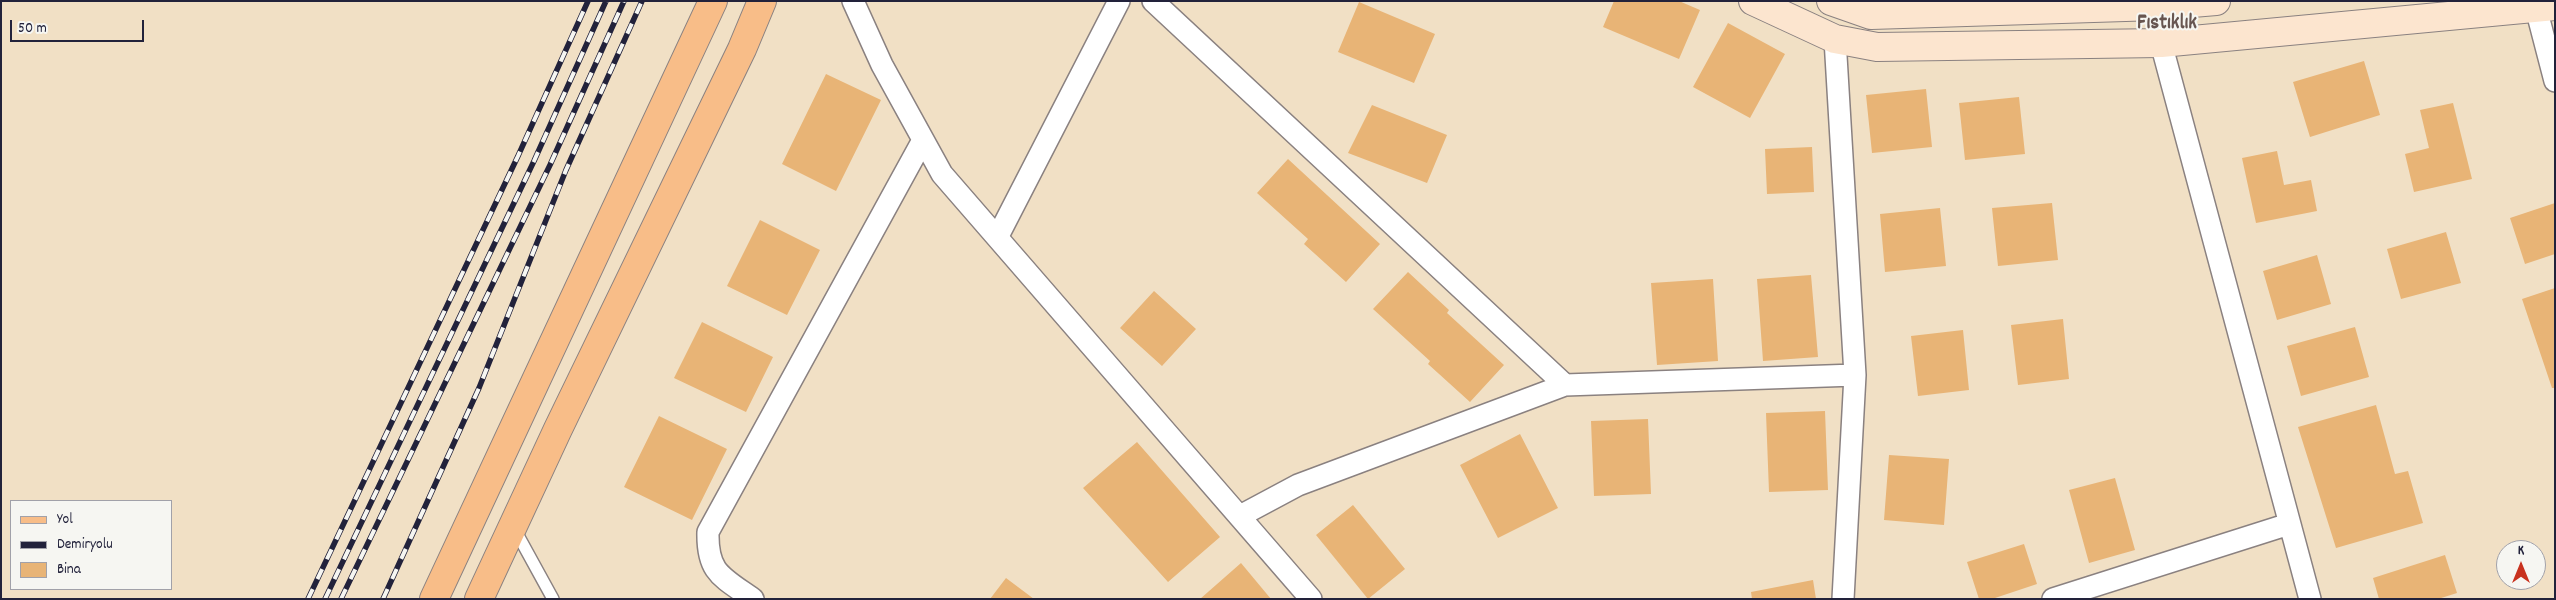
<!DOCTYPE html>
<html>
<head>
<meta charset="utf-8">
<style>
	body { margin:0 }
	#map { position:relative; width:2556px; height:600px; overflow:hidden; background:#f1e0c5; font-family:Dekko,sans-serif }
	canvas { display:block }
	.frame { position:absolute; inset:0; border:2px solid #22223b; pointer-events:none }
	.legend { position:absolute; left:10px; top:500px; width:162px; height:90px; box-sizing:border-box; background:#f6f6f2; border:1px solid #a1a1a9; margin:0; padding:6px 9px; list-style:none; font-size:15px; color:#22223b }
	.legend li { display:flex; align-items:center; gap:10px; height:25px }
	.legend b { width:25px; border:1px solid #a1a1a9 }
	.north { position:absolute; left:2496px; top:540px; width:50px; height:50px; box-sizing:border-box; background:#f6f6f2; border:1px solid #a1a1a9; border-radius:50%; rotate:0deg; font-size:14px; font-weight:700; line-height:20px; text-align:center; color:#22223b }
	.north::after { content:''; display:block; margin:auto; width:18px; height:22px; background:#c8321e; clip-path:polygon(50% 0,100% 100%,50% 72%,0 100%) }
	.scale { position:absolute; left:10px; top:20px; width:134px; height:22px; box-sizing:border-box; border:2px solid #22223b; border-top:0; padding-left:6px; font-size:15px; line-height:18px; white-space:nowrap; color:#22223b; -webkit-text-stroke:4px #f6f6f2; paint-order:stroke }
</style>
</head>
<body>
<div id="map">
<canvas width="2556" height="600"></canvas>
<div class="frame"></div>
<ul class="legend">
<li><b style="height:6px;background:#f8bd88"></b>Yol</li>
<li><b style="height:6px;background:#22223b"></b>Demiryolu</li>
<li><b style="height:14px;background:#e8b476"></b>Bina</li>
</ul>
<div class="north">K</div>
<div class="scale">50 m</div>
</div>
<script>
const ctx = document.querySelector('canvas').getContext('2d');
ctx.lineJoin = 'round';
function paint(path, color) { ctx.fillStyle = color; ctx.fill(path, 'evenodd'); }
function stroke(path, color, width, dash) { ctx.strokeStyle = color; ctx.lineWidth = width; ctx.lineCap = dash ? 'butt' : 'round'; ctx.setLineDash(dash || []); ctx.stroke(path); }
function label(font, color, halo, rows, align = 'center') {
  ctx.font = font + ' Dekko,sans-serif'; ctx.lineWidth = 4; ctx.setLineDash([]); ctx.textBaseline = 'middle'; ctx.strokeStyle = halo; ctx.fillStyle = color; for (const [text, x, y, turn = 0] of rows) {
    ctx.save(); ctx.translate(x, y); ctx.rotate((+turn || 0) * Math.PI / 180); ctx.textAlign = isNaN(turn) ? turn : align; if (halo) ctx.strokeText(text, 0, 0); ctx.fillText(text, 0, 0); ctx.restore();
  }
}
const building = new Path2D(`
	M1614 1H1679L1700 10 1679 59 1603 27Z
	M1359 2 1435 34 1414 83 1338 52Z
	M1728 23 1785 54 1750 118 1693 87Z
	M2364 61 2380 115 2310 137 2293 82Z
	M826 74 881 100 836 191 782 164Z
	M1926 89 1932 147 1872 153 1866 95Z
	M2019 97 2025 154 1965 160 1959 103Z
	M2453 103 2472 179 2414 192 2405 154 2429 148 2420 110Z
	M1372 105 1447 135 1427 183 1348 153Z
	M1812 147 1814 192 1767 194 1765 149Z
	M2277 151 2284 185 2311 180 2317 211 2256 223 2242 158Z
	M1288 159 1380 244 1346 282 1304 244 1308 239 1257 193Z
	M2052 203 2058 260 1998 266 1992 208Z
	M2555 203V254L2525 264 2510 218Z
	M1940 208 1946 266 1885 272 1880 214Z
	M760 220 820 250 787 315 727 286Z
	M2446 232 2461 283 2401 299 2387 249Z
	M2317 255 2331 304 2277 320 2263 271Z
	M1408 272 1449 310 1447 313 1504 365 1470 402 1428 364 1430 361 1373 309Z
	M1811 275 1818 357 1763 361 1757 279Z
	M1713 279 1718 361 1657 365 1651 283Z
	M2555 288V388H2552L2522 299Z
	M1154 291 1196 329 1162 366 1120 328Z
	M2063 319 2069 379 2018 385 2011 325Z
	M702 322 773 357 746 412 674 378Z
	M2355 327 2369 377 2301 396 2287 346Z
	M1963 330 1969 390 1918 396 1911 336Z
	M2376 405 2395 474 2408 471 2423 523 2336 548 2298 427Z
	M1825 411 1828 490 1769 492 1766 413Z
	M659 416 727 449 692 520 624 487Z
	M1648 419 1651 494 1594 496 1591 421Z
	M1520 434 1558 508 1498 538 1460 465Z
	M1137 442 1220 537 1168 582 1083 488Z
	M1889 455 1949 459 1944 525 1884 520Z
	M2115 478 2135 550 2089 563 2069 490Z
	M1353 505 1405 569 1368 599 1316 535Z
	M2024 544 2037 584 1992 599H1979L1967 562Z
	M2445 555 2457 593 2438 599H2379L2373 578Z
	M1241 563 1271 599H1200Z
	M1006 578 1034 599H990Z
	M1813 580 1816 599H1752L1751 592Z`);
const lane = new Path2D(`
	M514 528 553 599`);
const street = new Path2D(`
	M853 1 882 65 942 174 1311 599
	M1153 1 1565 385 1855 375
	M2157 1 2161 43 2310 599
	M2536 8 2555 81
	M1835 39 1855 375 1843 599
	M998 236 1119 1
	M1240 516 1298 485 1565 385
	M753 599C722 577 707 573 708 532L923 140
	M2053 599 2289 524`);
const secondary = new Path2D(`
	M1753 1 1835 39 1877 47 2161 43 2555 6
	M1831 1 1871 15 2157 6 2216 1`);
const primary = new Path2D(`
	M434 599 713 1
	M479 599 558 429 742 49 762 1`);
const rail = new Path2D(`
	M308 599 518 156 588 1
	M325 599 534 161 606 1
	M341 599 550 165 624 1
	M383 599 479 388 566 170 642 1`);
const districtNames = [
	["Fıstıklık",2167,25]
];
paint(building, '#e8b476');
stroke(lane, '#8a8180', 14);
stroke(street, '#8a8180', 24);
stroke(secondary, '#8a8180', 30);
stroke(primary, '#8a8180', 30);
stroke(lane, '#fff', 11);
stroke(street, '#fff', 21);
stroke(secondary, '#fce5cf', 28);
stroke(primary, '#f8bd88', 28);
stroke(rail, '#22223b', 5.5);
stroke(rail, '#f6f6f2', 4, [11]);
label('bold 21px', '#675550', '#f6f6f2', districtNames);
</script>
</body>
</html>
